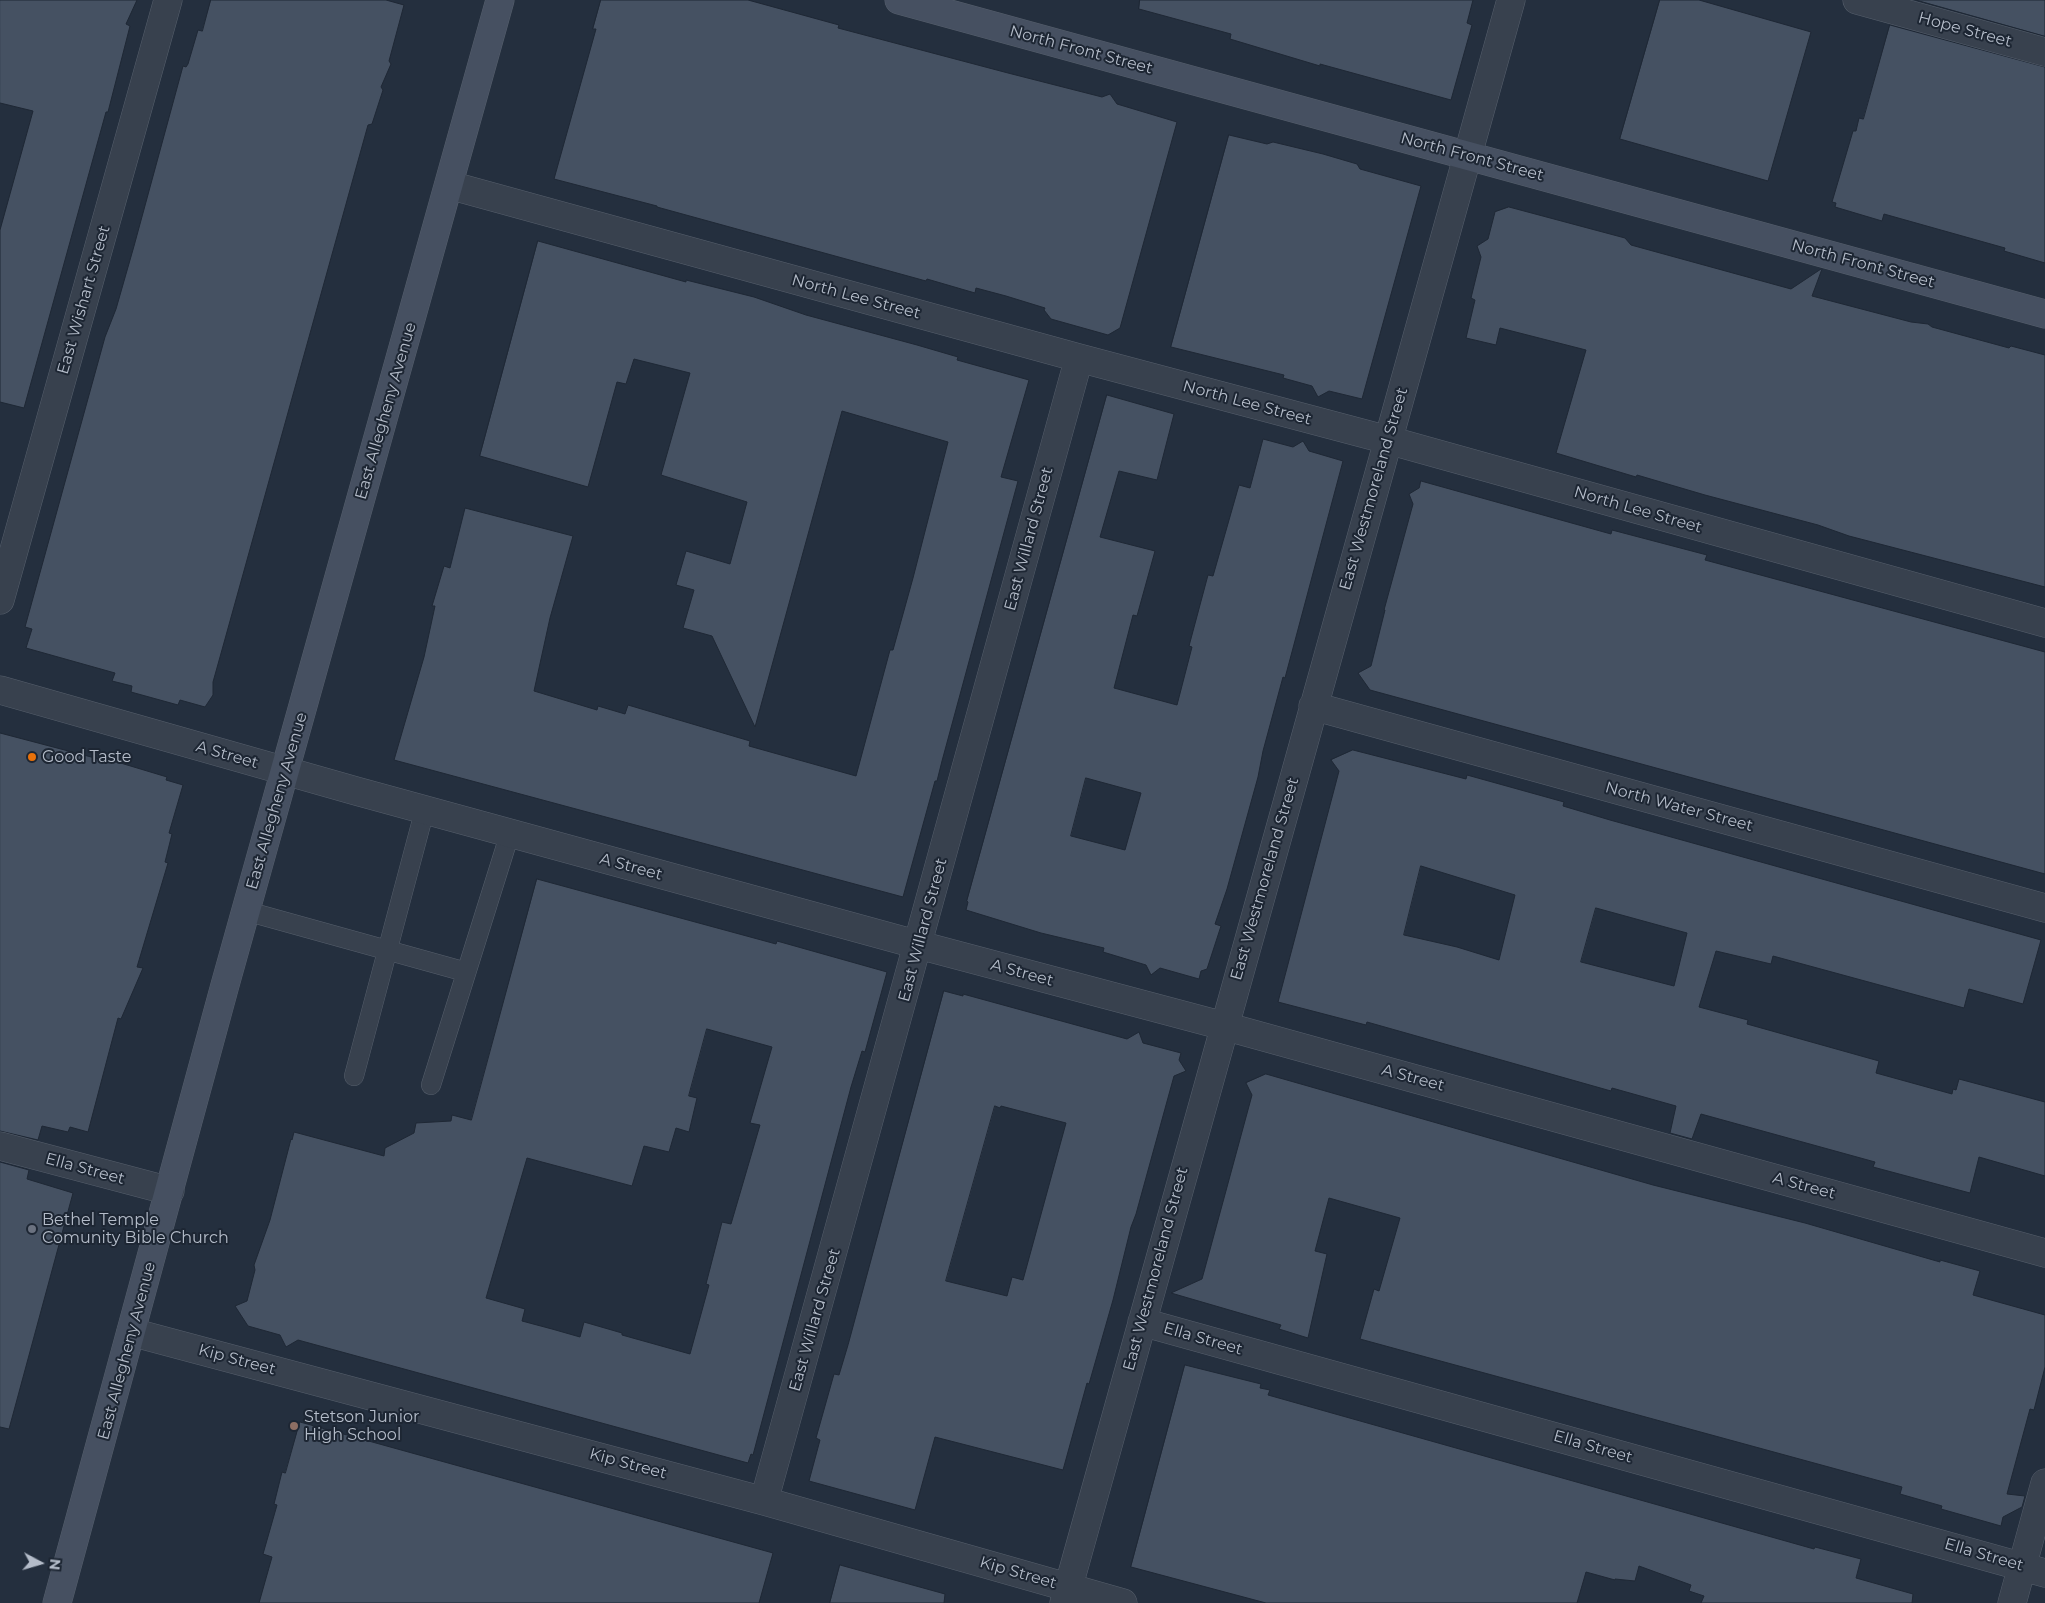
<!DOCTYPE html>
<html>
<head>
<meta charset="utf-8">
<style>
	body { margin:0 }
	#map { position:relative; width:2045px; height:1603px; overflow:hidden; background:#242f3e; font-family:Montserrat,sans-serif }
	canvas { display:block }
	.north { position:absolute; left:15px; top:1538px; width:50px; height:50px; -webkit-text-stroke:4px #1d2633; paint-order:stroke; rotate:96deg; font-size:14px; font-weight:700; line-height:20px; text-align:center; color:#b4bcc9 }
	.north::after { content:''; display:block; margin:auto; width:18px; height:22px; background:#b4bcc9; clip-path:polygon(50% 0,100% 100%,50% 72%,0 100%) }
</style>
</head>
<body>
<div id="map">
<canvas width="2045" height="1603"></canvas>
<div class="north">N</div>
</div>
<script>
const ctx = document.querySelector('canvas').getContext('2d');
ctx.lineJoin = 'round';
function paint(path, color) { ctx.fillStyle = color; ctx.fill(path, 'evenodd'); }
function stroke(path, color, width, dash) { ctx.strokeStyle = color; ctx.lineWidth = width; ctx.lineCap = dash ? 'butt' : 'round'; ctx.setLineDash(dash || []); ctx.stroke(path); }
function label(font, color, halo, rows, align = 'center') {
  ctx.font = font + ' Montserrat,sans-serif'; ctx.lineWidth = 4; ctx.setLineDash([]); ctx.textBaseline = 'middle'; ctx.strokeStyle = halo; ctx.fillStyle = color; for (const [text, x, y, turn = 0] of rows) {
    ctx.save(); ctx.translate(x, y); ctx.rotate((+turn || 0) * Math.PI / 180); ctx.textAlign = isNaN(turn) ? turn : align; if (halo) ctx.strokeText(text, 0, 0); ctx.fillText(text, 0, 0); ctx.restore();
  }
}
const building = new Path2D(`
	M0 0H137L126 24 130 26 108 112H106L24 408 0 402V230L33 111 0 103Z
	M211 0H386L404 5 389 61 391 64 381 87 383 90 372 124 368 125 220 657 213 682V695L205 707 180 700 178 705 131 692 132 686 112 681 115 673 26 648 32 629 25 627 105 337 116 309 134 246 183 66 186 67 188 64 198 30 202 31Z
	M601 0H748L839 25 838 28 1008 73 1102 97 1110 94 1117 104 1177 122 1120 328 1108 335 1051 319 1044 310 1045 308 1006 296 976 288 975 293 927 279 926 281 657 207V206L554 179 596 29H593Z
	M1140 0H1473L1467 23 1472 25 1451 100 1320 64V66L1230 39 1231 34 1139 9Z
	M1660 0H1699L1811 32 1768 181 1620 139Z
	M1916 0H2045V36Z
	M1890 25 2045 67V263L2004 251 2005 248 1884 214 1882 221 1835 207 1836 203 1832 202 1853 131H1856L1859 118 1863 119Z
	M1229 135 1267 144 1273 142 1323 154 1357 164 1360 169 1421 186 1362 399 1329 391 1318 397 1312 386 1283 378 1284 375 1171 347Z
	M1509 207 1625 238 1631 245 1791 289 1821 269H1822L1812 296 1911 322 1928 324 1932 327 2009 348 2011 346 2045 355V587L1849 536 1818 525 1705 495 1637 475 1636 477 1556 453 1586 350 1500 328 1496 345 1466 338 1475 300 1471 298 1481 257 1477 246 1488 239 1495 212Z
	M538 241 686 282V280L754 297 806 315 917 345 958 357 957 360 1029 380 1001 477 1018 481 942 761 937 781H935L903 897 394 760 424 657 435 606H432L444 566 450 568 465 508 573 536 550 618 534 691 597 710 598 706 625 714 628 705 750 741 749 746 856 776 890 650H893L913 578 948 442 842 411 755 727 712 636 683 628 694 590 676 585 686 551 730 564 747 502 661 475 690 373 634 359 626 384 617 382 588 487 480 456Z
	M1107 395 1174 414 1157 480 1119 471 1100 537 1155 551 1137 616 1133 615 1114 688 1177 705 1192 647 1189 646 1208 575 1213 576 1239 485 1250 488 1263 439 1293 447 1303 441 1309 451 1343 461 1285 678 1283 677 1263 751 1258 777 1227 889 1215 924 1221 926 1207 969 1201 971 1199 979 1160 968 1151 975 1146 965 1103 952 1104 948 1041 933 966 910 968 902 967 901ZM1086 778 1141 793 1125 850 1071 836Z
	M1421 481 1611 534 1612 530 1707 555 1705 560 2045 652V874L1370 690 1358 673 1371 666 1385 610H1384L1413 504 1409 494 1419 488Z
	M0 733 114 763V761L167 777 166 780 183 785 169 833 172 834 165 862 168 863 137 967 143 968 121 1019 118 1018 88 1132 70 1127 68 1132 42 1126 38 1140 0 1131Z
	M1353 750 1466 779 1467 775 1564 802 1563 806 1610 820 2041 940 2023 1004 1969 989 1964 1008 1773 956 1771 964 1716 951 1699 1007 1748 1020 1747 1024 1879 1061 1876 1073 1952 1094 1953 1089 1956 1090 1959 1079 2045 1102V1176L1979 1157 1970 1193 1873 1167 1875 1162 1701 1114 1692 1139 1670 1133 1676 1106 1612 1088 1611 1091 1367 1022 1366 1025 1278 1002 1339 771 1331 760ZM1421 866 1515 895 1499 960 1457 947 1404 935ZM1596 908 1687 933 1674 986 1581 962Z
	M537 879 776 944 777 941 887 972 865 1052 862 1051 851 1087 753 1455 751 1454 748 1463 298 1340 286 1347 280 1335 248 1326 235 1306 247 1301 255 1270 254 1265 270 1220 291 1139 292 1140 294 1132 384 1156 385 1148 414 1133 416 1123 451 1121 452 1115 471 1120ZM707 1029 772 1047 750 1123 760 1125 731 1224 722 1222 706 1284 709 1285 690 1354 622 1335V1333L584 1322 580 1337 552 1329 522 1321 525 1309 486 1298 527 1158 632 1186 644 1146 669 1152 676 1128 689 1132 697 1098 689 1096Z
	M944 991 963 996V994L1127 1039 1139 1032 1143 1043 1181 1053 1179 1060 1186 1071 1174 1076 1136 1214 1131 1227 1113 1300 1089 1384 1087 1383 1063 1470 935 1437 915 1510 809 1481 820 1440 816 1438 834 1374 839 1375 848 1345ZM995 1106 1000 1108 1001 1106 1066 1123 1023 1280 1012 1277 1007 1296 946 1281Z
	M1266 1074 1653 1185 1805 1223 1940 1262V1260L1980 1271 1973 1295 2045 1315V1367L2034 1410 2030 1409 2007 1494 2025 1496 2022 1507 2003 1517 2001 1526 1941 1509 1942 1506 1900 1494 1902 1487 1360 1339 1374 1289 1379 1291 1400 1218 1329 1198 1315 1251 1327 1254 1308 1338 1279 1329 1281 1325 1171 1293 1202 1279 1252 1095 1246 1083Z
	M0 1162 29 1170 27 1179 73 1193 9 1429 0 1427Z
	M1185 1365 1261 1384 1260 1388 1270 1390 1268 1395 1814 1549 1815 1547 1861 1559 1856 1578 1913 1594 1912 1603H1701L1704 1596 1689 1591 1691 1585 1639 1566 1635 1581 1615 1579V1580L1586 1572 1577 1603H1266L1131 1567Z
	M300 1422 773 1553 759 1603H259L272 1557 263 1554 277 1505 274 1504 282 1472 285 1473Z
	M840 1565 945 1594 944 1603H830Z`);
const lane = new Path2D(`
	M246 911 466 972
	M354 1076 425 809
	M431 1085 510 833`);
const street = new Path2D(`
	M1857 0 2045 52
	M449 185 1079 358 1388 440 2045 623
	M0 600 168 0
	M0 690 356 791 919 945 1224 1026 2045 1253
	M1313 706 2045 908
	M0 1146 170 1191
	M1142 1322 2045 1573
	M131 1332 764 1501 1123 1603
	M764 1501 1079 358
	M1064 1603 1511 0
	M2012 1603 2045 1483`);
const secondary = new Path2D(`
	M899 0 2045 314
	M57 1603 225 985 500 0`);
const markers = [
	[32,757,5,"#e8710a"],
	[32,1229,5,"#6b7280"],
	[294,1426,5,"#8d6e63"]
];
const streetNames = [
	["Hope Street",1965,30,15],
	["North Front Street",1081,50,15],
	["North Front Street",1472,157,15],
	["North Front Street",1863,264,15],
	["North Lee Street",856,297,15],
	["East Wishart Street",84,300,-74],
	["North Lee Street",1247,403,15],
	["East Allegheny Avenue",386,411,-74],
	["East Westmoreland Street",1374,489,-74],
	["North Lee Street",1638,510,16],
	["East Willard Street",1029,539,-75],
	["A Street",227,755,16],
	["East Allegheny Avenue",277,801,-74],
	["North Water Street",1679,807,15],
	["A Street",631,867,15],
	["East Westmoreland Street",1265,879,-74],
	["East Willard Street",923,930,-75],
	["A Street",1022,973,15],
	["A Street",1413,1078,15],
	["Ella Street",85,1169,15],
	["A Street",1804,1186,15],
	["East Westmoreland Street",1156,1269,-75],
	["East Willard Street",815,1320,-74],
	["Ella Street",1203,1339,16],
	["East Allegheny Avenue",127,1351,-75],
	["Kip Street",237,1360,15],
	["Ella Street",1593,1447,16],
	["Kip Street",628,1464,15],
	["Ella Street",1984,1555,16],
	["Kip Street",1018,1573,16]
];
const poiNames = [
	["Good Taste",42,757],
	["Bethel Temple",42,1220],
	["Comunity Bible Church",42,1238],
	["Stetson Junior",304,1417],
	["High School",304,1435]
];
paint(building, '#455162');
stroke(building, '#1f2835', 1);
stroke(lane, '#565f6c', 20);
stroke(street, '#565f6c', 29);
stroke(secondary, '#565f6c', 29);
stroke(lane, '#38414e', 19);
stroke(street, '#38414e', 28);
stroke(secondary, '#465061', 28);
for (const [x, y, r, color] of markers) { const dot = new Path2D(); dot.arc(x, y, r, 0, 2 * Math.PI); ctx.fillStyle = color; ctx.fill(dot); stroke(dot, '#1d2633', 2); }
label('16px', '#b4bcc9', '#1d2633', streetNames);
label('16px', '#b4bcc9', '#1d2633', poiNames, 'left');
</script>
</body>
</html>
